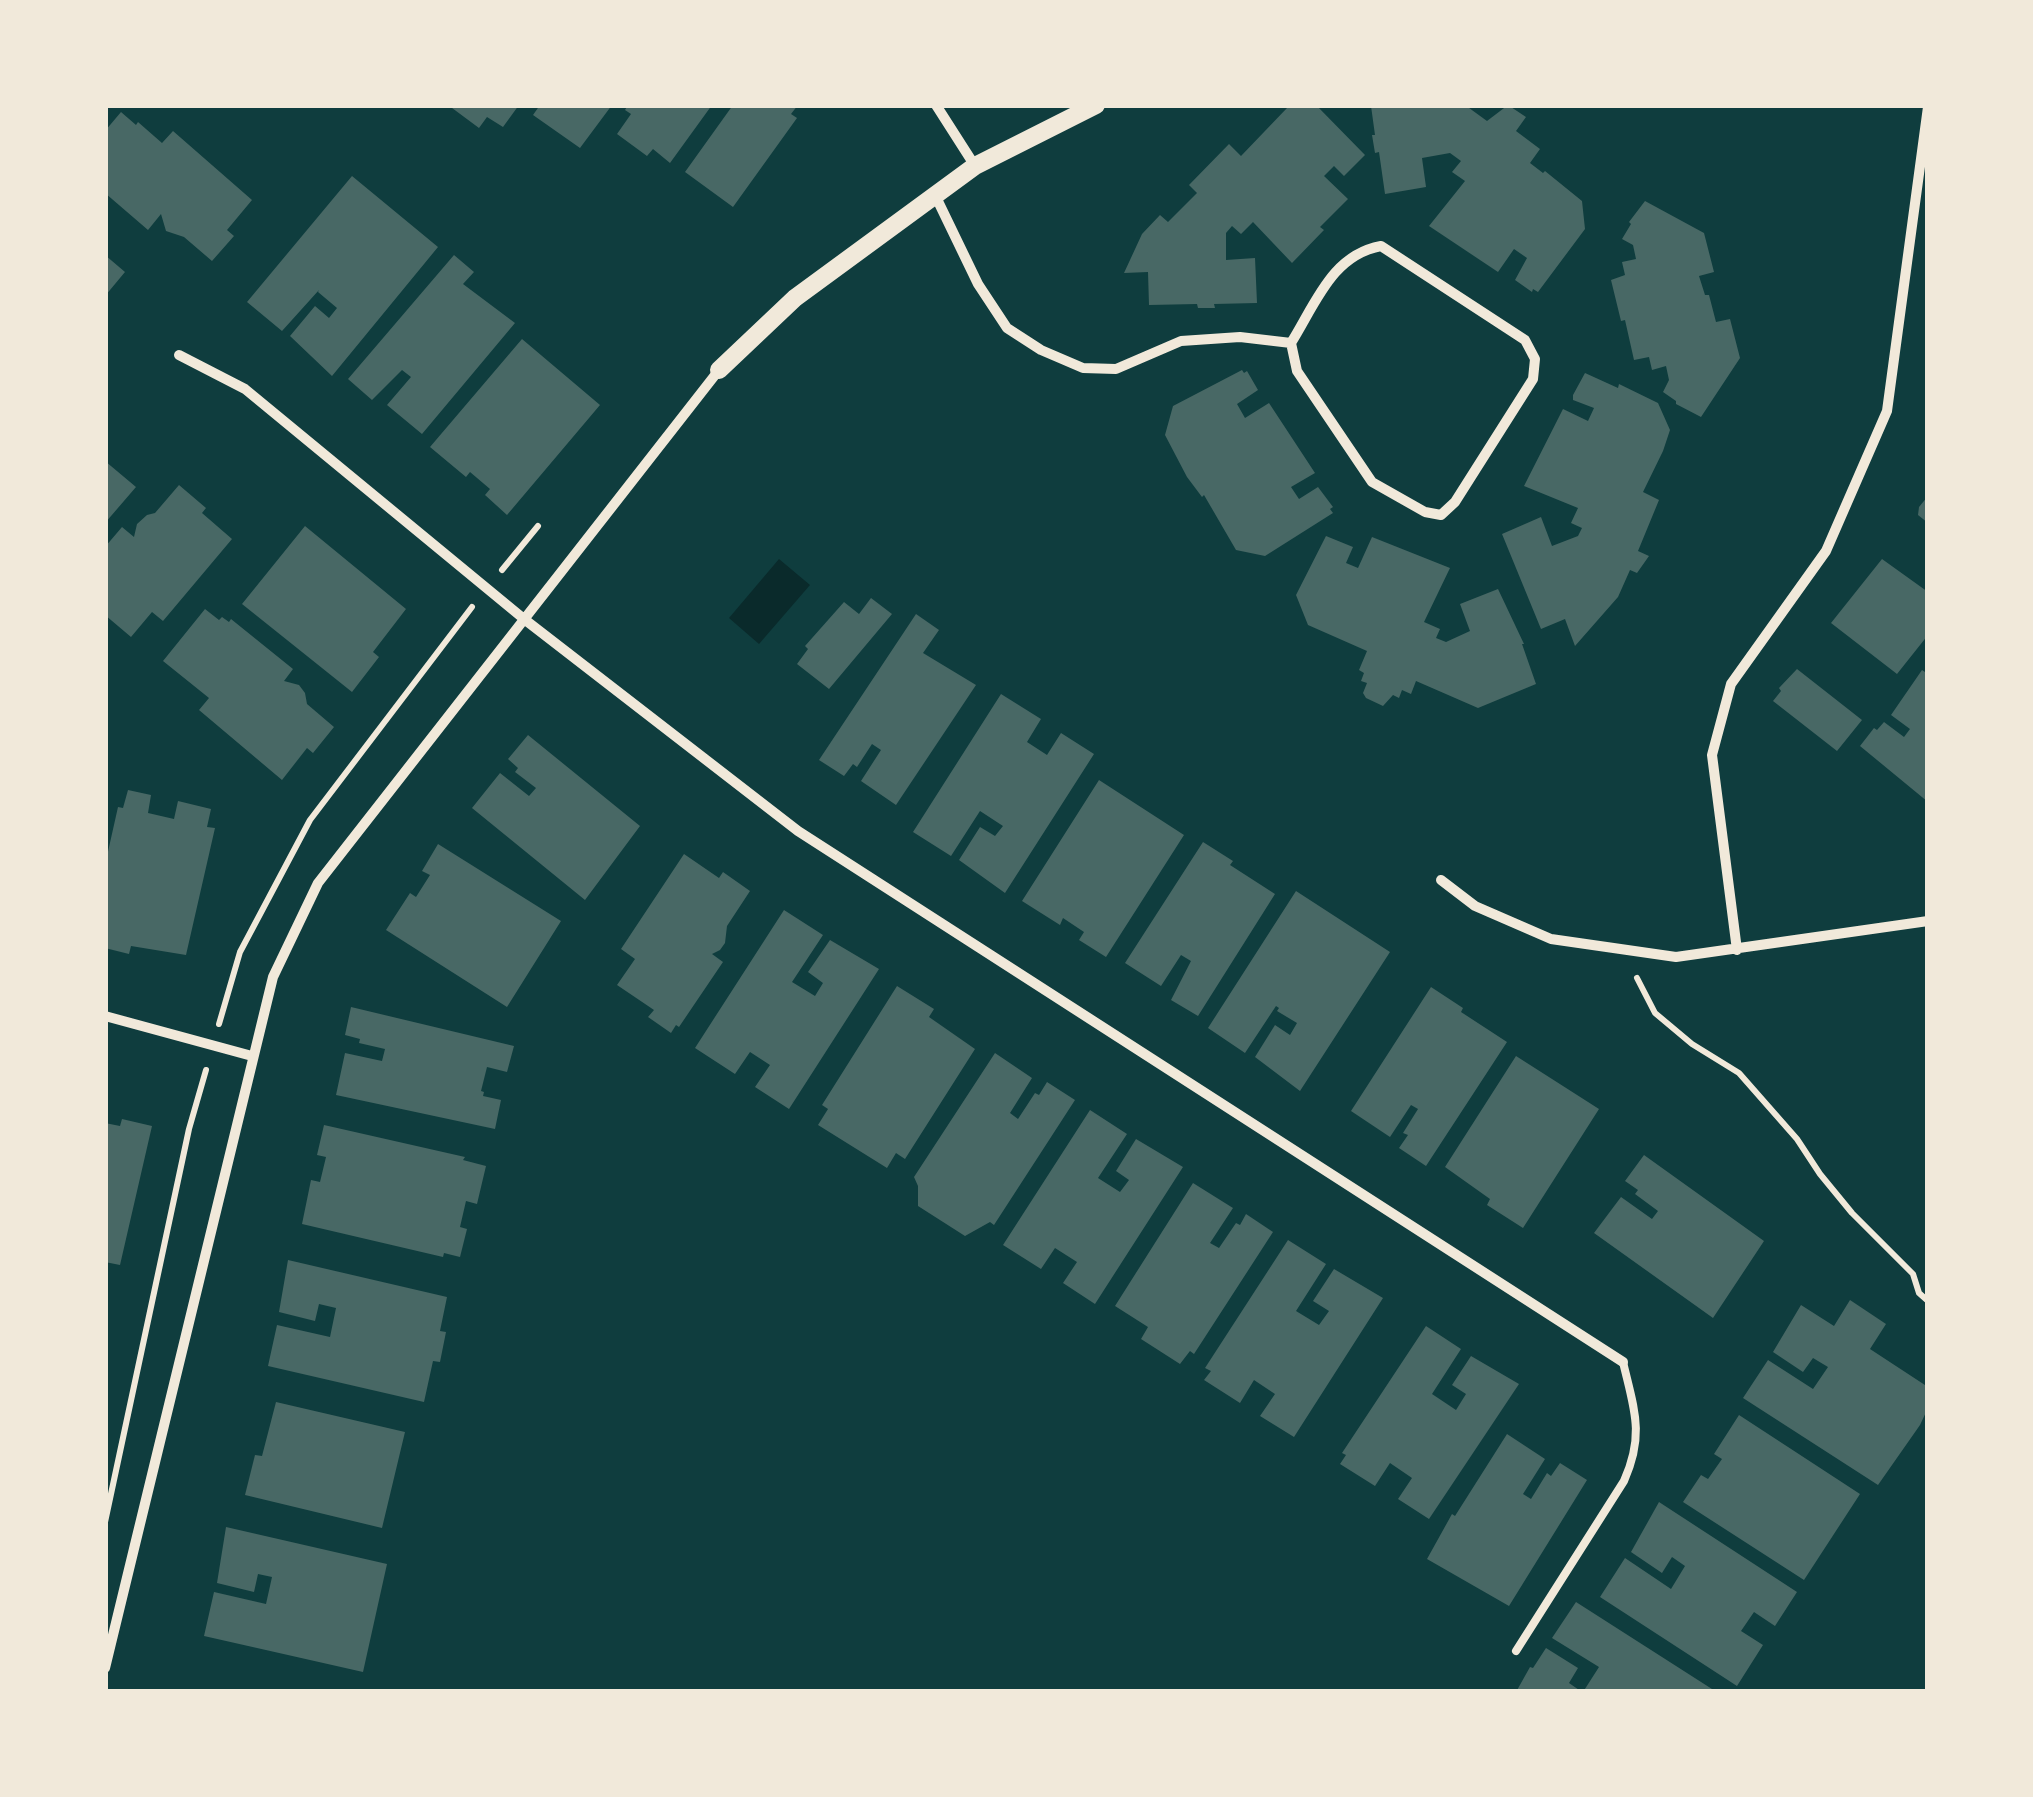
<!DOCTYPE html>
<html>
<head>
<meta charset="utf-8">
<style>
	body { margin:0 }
	#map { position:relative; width:2033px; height:1797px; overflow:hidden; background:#0f3d3e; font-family:Montserrat,sans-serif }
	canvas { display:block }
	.frame { position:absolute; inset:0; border:108px solid #f1e9da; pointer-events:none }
</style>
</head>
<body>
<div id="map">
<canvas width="2033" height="1797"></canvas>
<div class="frame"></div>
</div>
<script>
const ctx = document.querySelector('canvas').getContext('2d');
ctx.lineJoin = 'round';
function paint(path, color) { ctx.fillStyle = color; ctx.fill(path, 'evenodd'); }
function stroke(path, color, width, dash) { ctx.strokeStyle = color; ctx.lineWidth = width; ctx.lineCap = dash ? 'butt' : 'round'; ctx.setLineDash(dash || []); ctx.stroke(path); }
const water = new Path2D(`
	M779 559 810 585 759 644 729 618Z`);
const building = new Path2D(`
	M448 105H519L503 127 487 117 479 128Z
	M540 105H612L580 148 533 115Z
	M628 105H712L670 163 653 149 647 156 617 134 631 114 625 110Z
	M733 105H798L791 114 797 118 733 207 685 172Z
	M1380 105H1465L1487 121 1508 105 1526 117 1516 131 1540 149 1530 163 1543 173 1545 171 1582 201 1585 229 1538 292 1533 289 1532 292 1515 280 1527 258 1514 249 1498 272 1429 226 1465 181 1452 172 1461 161 1450 153 1422 158 1426 187 1385 194 1379 152 1375 153 1372 135H1375L1371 106Z
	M1318 107 1365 155 1344 176 1334 166 1324 176 1348 199 1320 227 1324 230 1292 263 1253 222 1241 234 1232 226 1226 233V260L1255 258 1257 303 1214 304 1215 308H1198L1197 304 1149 305 1148 272 1124 273 1142 234 1160 215 1168 222 1197 193 1189 185 1229 144 1241 156 1287 108Z
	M121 112 136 125 138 122 162 143 173 131 252 200 227 230 234 236 212 261 184 237 166 231 161 214 148 230 105 193V131Z
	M352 176 438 247 332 376 290 336 315 306 329 318 337 308 318 292 319 290 282 331 247 302Z
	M1645 201 1704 233 1714 272 1699 276 1705 295H1709L1716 322 1730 319 1740 358 1701 417 1676 404V401L1663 392 1669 380 1666 366 1652 370 1649 357 1634 360 1625 320 1621 321 1611 280 1625 275 1622 262 1636 259 1633 245 1622 239 1631 224 1629 222Z
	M105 255 125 272 105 296Z
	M454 255 474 272 463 284 515 323 422 434 387 405 411 377 402 370 372 400 348 379Z
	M522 339 600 405 507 515 485 495 490 489 470 472 466 477 430 447Z
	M1242 370 1244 373 1247 371 1258 390 1237 404 1245 418 1269 403 1315 473 1291 487 1299 499 1318 487 1333 507 1330 509 1333 513 1265 556 1236 550 1204 495 1202 497 1187 477 1165 435 1173 406Z
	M1585 373 1618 388 1619 384 1658 403 1670 430 1663 451 1643 492 1659 500 1638 551 1649 556 1637 573 1630 570 1618 597 1575 646 1565 619 1541 629 1502 534 1541 517 1552 546 1578 536 1582 528 1571 523 1578 508 1524 486 1563 409 1588 421 1594 408 1573 400V395Z
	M105 461 136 487 105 523Z
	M179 485 206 508 202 513 232 539 163 621 152 612 131 637 105 615V547L122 527 134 537 137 524 147 515 155 513Z
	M1928 496V523L1918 515 1919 507Z
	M305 526 406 609 373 652 379 657 352 692 242 604Z
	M1326 536 1353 547 1346 563 1358 568 1372 537 1450 568 1424 622 1440 629 1436 638 1446 642 1470 631 1460 604 1498 589 1524 644H1522L1536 684 1478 708 1416 681 1411 694 1402 690 1399 698 1393 695 1383 706 1366 698 1363 693 1367 683 1361 681 1364 673 1359 670 1367 651 1308 625 1296 595Z
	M1882 559 1928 592V635L1897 674 1831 623Z
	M871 598 892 614 829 689 797 664 808 649 805 646 844 602 859 614Z
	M205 609 219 620 222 617 229 622 231 619 293 669 284 681 299 685 305 693 307 704 334 727 313 753 307 748 282 780 199 710 209 698 163 661Z
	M916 614 939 630 923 653 976 685 896 805 861 781 881 750 872 744 857 767 853 764 844 776 819 760Z
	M1797 669 1862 720 1837 751 1773 701 1781 691 1779 688Z
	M1922 670 1928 674V802L1860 746 1874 728 1877 730 1884 722 1904 737 1910 729 1891 715Z
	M1001 694 1041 719 1027 742 1047 755 1061 733 1094 754 1005 893 959 860 980 827 995 836 1003 826 980 811 951 856 913 832Z
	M528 735 640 826 585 900 472 808 500 773 529 796 536 788 515 772 518 768 508 759Z
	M1099 780 1184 835 1106 957 1079 940 1084 932 1063 918 1060 925 1022 901Z
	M128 790 151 795 148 813 174 819 178 801 211 809 207 827 215 828 186 955 131 946 129 954 105 948V865L118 807 123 808Z
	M1203 842 1233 861 1230 865 1275 894 1198 1016 1171 1000 1191 961 1181 955 1161 986 1125 963Z
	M438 844 561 921 507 1007 386 930 410 893 416 897 430 875 422 871Z
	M684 854 719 878 723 872 750 891 727 926 725 943 720 950 712 954 723 962 679 1027 676 1025 671 1033 648 1017 654 1010 617 985 635 959 621 949Z
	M1296 891 1390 952 1300 1091 1255 1057 1275 1025 1290 1035 1297 1023 1277 1011 1279 1008 1276 1006 1245 1053 1208 1028Z
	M784 910 823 935 792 982 815 996 823 983 808 972 830 940 879 969 789 1109 755 1087 770 1065 750 1052 735 1074 695 1048Z
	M897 986 934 1009 929 1017 975 1049 905 1159 896 1153 887 1168 818 1125 828 1109 822 1105Z
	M1431 987 1463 1008 1461 1012 1507 1042 1426 1166 1399 1148 1408 1135 1403 1133 1418 1109 1411 1105 1390 1137 1351 1111Z
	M351 1007 514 1046 507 1072 487 1067 481 1091 484 1092 483 1096 501 1100 495 1129 336 1095 345 1053 382 1061 385 1049 359 1043 360 1039 345 1035Z
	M995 1053 1032 1078 1010 1113 1018 1119 1035 1093 1039 1095 1047 1082 1075 1100 994 1225 990 1222 965 1236 918 1206V1186L914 1177Z
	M1516 1056 1599 1109 1523 1228 1487 1205 1490 1199 1445 1167Z
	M1090 1110 1127 1134 1098 1178 1120 1192 1129 1180 1116 1171 1136 1139 1183 1167 1095 1304 1063 1283 1077 1262 1055 1248 1041 1269 1003 1245Z
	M122 1119 152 1126 120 1265 105 1262V1123L120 1126Z
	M324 1125 465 1157 463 1160 486 1166 477 1204 466 1201 460 1227 467 1229 460 1257 444 1253 443 1257 302 1224 311 1180 320 1182 326 1157 317 1155Z
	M1644 1155 1764 1241 1713 1318 1594 1233 1621 1197 1652 1219 1658 1211 1635 1194 1638 1190 1625 1181Z
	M1193 1183 1233 1208 1210 1243 1219 1248 1236 1223 1240 1225 1246 1214 1273 1232 1194 1354 1190 1351 1180 1364 1141 1339 1148 1327 1115 1306Z
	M1288 1240 1326 1264 1296 1311 1319 1325 1329 1311 1313 1301 1334 1269 1383 1298 1294 1437 1260 1416 1275 1394 1254 1380 1240 1403 1204 1380 1211 1371 1205 1368Z
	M288 1260 447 1297 440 1331 446 1332 440 1362 433 1361 424 1402 268 1366 277 1325 330 1337 336 1308 319 1304 315 1321 279 1312Z
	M1850 1300 1886 1324 1870 1349 1928 1387V1408L1920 1425 1878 1485 1743 1398 1768 1360 1813 1389 1828 1367 1813 1358 1803 1372 1773 1352 1801 1305 1834 1326Z
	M1426 1326 1461 1349 1432 1394 1456 1410 1466 1394 1452 1385 1471 1356 1519 1384 1429 1519 1398 1499 1412 1478 1390 1463 1375 1486 1340 1464 1346 1455 1342 1453Z
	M276 1402 405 1432 382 1528 245 1495 255 1455 262 1456Z
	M1739 1415 1860 1494 1804 1580 1683 1502 1701 1475 1708 1479 1722 1459 1714 1454Z
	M1507 1434 1545 1459 1523 1494 1531 1499 1547 1473 1551 1476 1560 1463 1587 1480 1509 1606 1427 1559 1452 1514 1455 1516Z
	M1659 1502 1797 1592 1775 1626 1754 1612 1741 1631 1763 1645 1737 1686 1600 1597 1625 1558 1671 1589 1685 1566 1672 1557 1662 1573 1631 1552Z
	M226 1527 387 1564 363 1672 204 1636 214 1592 266 1604 272 1577 258 1574 254 1592 217 1583Z
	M1576 1602 1712 1689 1710 1692H1583L1599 1667 1552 1638Z
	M1546 1648 1578 1668 1569 1683 1582 1692H1516L1530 1667 1533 1668Z`);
const path = new Path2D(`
	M502 570 538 526
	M1637 978 1655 1013 1692 1044 1739 1073 1797 1139 1820 1174 1852 1213 1913 1274 1919 1293 1928 1301
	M219 1024 240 952 310 820 472 607
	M105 1522 189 1129 206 1070`);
const service = new Path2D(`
	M1516 1651 1624 1481C1645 1434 1634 1409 1623 1362`);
const minor = new Path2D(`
	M936 105 975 166
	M935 195 978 284 1007 328 1041 350 1083 368 1116 369 1181 341 1240 337 1291 343
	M1381 246 1525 340 1535 359 1533 379 1455 502 1441 515 1425 512 1372 482 1297 371 1291 343C1316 303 1332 255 1381 246Z
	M179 355 245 389 524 619 798 831 1623 1362
	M1441 880 1475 906 1551 939 1676 957 1928 921
	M1737 950 1712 755 1731 684 1826 551 1887 411 1928 107
	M105 1016 252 1056
	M105 1668 273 977 318 883 719 370`);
const tertiary = new Path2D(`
	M719 370 795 298 975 166 1096 105`);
paint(water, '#0a2a2b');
paint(building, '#486865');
stroke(path, '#f1e9da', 6);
stroke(service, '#f1e9da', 8);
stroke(minor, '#f1e9da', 10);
stroke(tertiary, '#f1e9da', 18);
</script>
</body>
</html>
